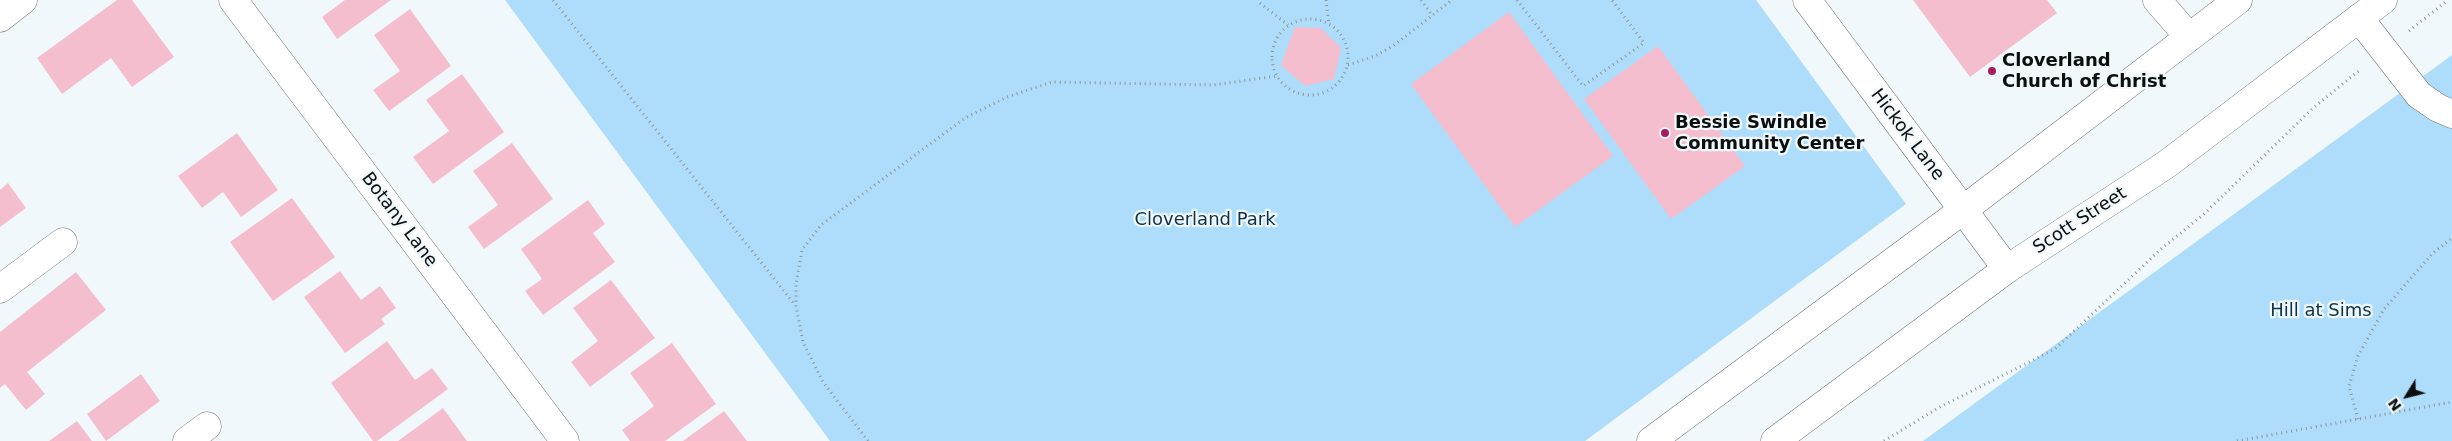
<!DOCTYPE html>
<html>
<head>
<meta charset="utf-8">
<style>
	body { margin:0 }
	#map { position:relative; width:2452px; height:441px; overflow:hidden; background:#f1f8fc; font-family:"DejaVu Sans",sans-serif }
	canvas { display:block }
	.north { position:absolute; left:2382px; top:371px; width:50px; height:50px; -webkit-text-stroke:4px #f1f8fc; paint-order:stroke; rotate:234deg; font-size:14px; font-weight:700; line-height:20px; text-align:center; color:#0b0e0f }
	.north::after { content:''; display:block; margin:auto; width:18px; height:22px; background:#0b0e0f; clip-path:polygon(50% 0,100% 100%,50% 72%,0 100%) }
</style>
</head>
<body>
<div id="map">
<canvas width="2452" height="441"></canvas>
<div class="north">N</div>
</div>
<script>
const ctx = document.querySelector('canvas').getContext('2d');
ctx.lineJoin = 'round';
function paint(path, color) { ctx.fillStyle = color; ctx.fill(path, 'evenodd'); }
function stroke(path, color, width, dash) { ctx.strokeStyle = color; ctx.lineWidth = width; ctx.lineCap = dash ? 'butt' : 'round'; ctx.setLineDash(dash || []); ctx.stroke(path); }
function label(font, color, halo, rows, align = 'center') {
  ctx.font = font + ' "DejaVu Sans",sans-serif'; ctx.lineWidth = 4.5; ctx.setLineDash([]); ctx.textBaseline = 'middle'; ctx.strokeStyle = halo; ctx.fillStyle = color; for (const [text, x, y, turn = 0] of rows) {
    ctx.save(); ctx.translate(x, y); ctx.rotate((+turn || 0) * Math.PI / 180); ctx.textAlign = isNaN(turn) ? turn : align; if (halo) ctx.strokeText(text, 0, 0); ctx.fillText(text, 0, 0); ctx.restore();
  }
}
const green = new Path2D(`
	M505 0H1756L1906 204 1585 441H830Z
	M2452 55V441H1923Z`);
const building = new Path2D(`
	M117 0H132L174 57 132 87 111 58 62 94 37 58Z
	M345 0H391L337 39 322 17Z
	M1913 0H2047L2057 13 1970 77Z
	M410 9 451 66 389 111 373 90 400 71 374 35Z
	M1509 12 1613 156 1515 227 1411 84Z
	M1295 27 1321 28 1341 48 1334 79 1305 86 1281 65Z
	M1658 46 1745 166 1671 219 1584 99Z
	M462 74 504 132 433 184 413 157 449 131 426 100Z
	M237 133 278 190 241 217 223 192 202 208 178 176Z
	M512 143 553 199 484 249 468 227 498 205 473 171Z
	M8 183 26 208 0 227V190Z
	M292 198 335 257 273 301 230 242Z
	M588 200 605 224 593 233 615 262 543 315 525 291 542 279 521 249Z
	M340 271 361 300 380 286 396 308 381 319 385 324 345 353 304 297Z
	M76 272 106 310 27 372 45 394 26 410 5 384 0 388V332Z
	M611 280 655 338 590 387 571 362 598 341 573 308Z
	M387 341 415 380 432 368 448 389 377 441H373L331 383Z
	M672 343 716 404 665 441H630L622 430 654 406 630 373Z
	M141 374 160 401 106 441 87 414Z
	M443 408 467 441H398Z
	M724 411 747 441H683Z
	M77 421 92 441H49Z`);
const path = new Path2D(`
	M553 0 795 305
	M1326 0 1329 23
	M1421 0 1432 15
	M1517 0 1583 86 1644 43 1612 0
	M1260 3 1288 25
	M1272 57a38 38 0 1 1 76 0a38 38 0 1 1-76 0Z
	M2409 31 2448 0
	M1348 65 1375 56 1393 46 1452 0
	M2358 419 2349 386 2358 356 2384 309 2433 253 2452 238
	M868 441 823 382 803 342 796 306V284L802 250 821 225 965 118 1007 97 1052 82 1213 85 1277 76
	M1884 441 1938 408 2055 349 2161 249 2204 214 2313 108 2361 69
	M2237 441 2452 402`);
const minor = new Path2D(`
	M233 0 565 441
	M1807 0 2007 269
	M2157 0 2189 37
	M0 18 23 0
	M2359 18 2419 95 2438 108 2452 114
	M0 289 63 242
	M187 441 207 426`);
const major = new Path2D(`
	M1651 441 1963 210 2238 0
	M1775 441 2007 269 2167 164 2383 0`);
const markers = [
	[1992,71,5,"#a81b5d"],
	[1665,133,5,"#a81b5d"]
];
const poiNames = [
	["Cloverland",2002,61],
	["Church of Christ",2002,82],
	["Bessie Swindle",1675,123],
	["Community Center",1675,144]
];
const streetNames = [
	["Hickok Lane",1907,135,53],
	["Botany Lane",399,220,53],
	["Scott Street",2080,221,-33]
];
const parkNames = [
	["Cloverland Park",1205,220],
	["Hill at Sims",2321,311]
];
paint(green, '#aeddfc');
paint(building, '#f5bece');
stroke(minor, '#71777b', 29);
stroke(major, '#71777b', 29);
stroke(path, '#8e9496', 3, [1, 4]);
stroke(minor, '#fff', 28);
stroke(major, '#fff', 28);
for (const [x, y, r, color] of markers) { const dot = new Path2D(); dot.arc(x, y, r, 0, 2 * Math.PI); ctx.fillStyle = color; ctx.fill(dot); stroke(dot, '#f1f8fc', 2); }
label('bold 18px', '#0b0e0f', '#f1f8fc', poiNames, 'left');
label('18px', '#0b0e0f', '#f1f8fc', streetNames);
label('18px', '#0d3348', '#f1f8fc', parkNames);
</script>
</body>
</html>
